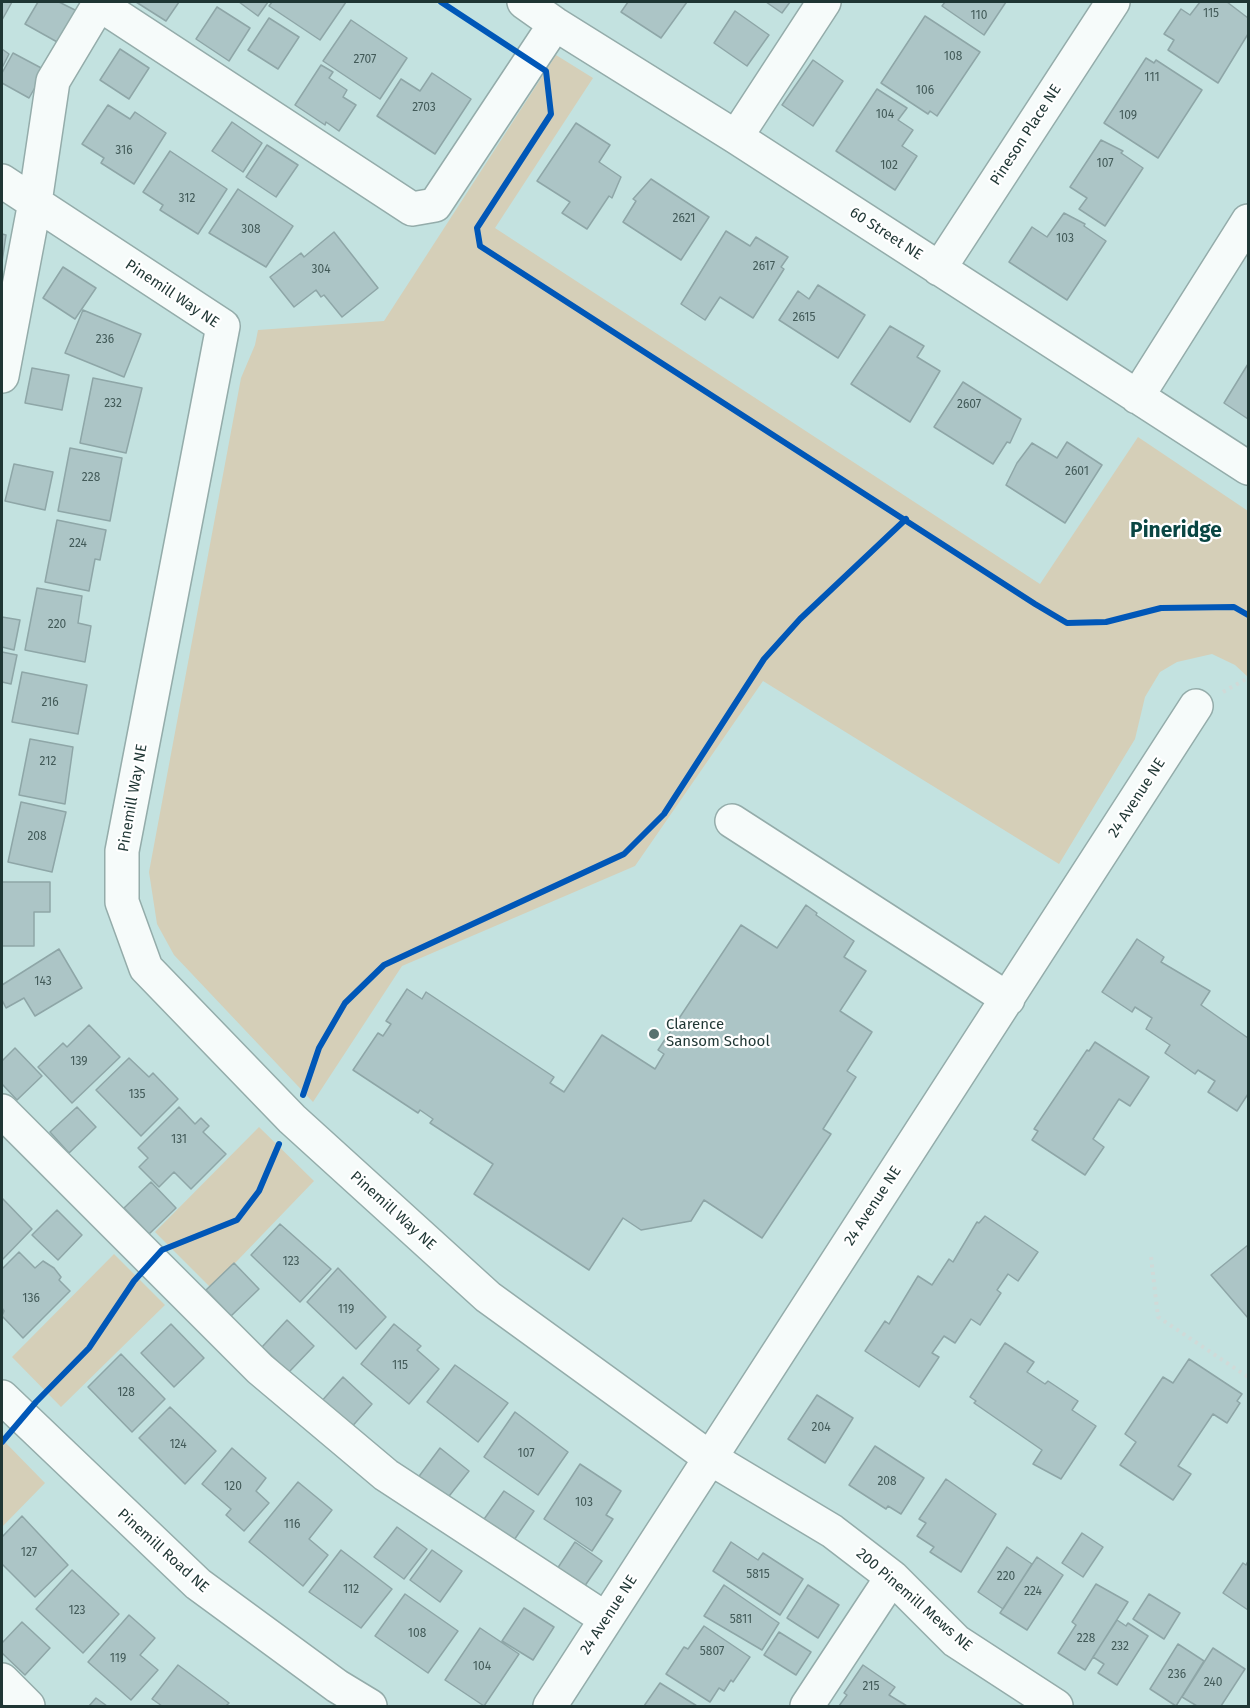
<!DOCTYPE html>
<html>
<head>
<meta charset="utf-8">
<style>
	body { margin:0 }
	#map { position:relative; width:1250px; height:1708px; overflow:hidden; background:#c3e2e0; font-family:"Fira Sans",sans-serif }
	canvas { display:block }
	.frame { position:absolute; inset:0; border:3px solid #1f3634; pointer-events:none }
</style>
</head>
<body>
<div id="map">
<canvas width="1250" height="1708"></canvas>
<div class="frame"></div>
</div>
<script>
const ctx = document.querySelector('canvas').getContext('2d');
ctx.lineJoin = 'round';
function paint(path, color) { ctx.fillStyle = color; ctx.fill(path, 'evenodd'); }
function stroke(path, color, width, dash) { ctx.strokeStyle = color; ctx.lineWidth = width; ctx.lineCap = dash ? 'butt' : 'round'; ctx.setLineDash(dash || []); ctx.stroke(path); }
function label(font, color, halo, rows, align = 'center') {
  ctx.font = font + ' "Fira Sans",sans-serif'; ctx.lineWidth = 4.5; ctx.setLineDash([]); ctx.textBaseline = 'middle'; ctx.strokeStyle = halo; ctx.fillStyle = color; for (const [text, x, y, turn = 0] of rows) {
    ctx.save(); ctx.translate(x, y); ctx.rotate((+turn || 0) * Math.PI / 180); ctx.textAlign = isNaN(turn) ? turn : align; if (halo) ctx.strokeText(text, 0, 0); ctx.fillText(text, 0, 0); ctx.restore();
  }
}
const green = new Path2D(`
	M556 55 593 78 495 228 1040 584 1138 437 1248 511V677L1235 665 1212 654 1177 662 1160 672 1145 697 1135 739 1059 864 763 681 635 866 402 966 313 1102 174 955 157 924 149 872 241 378 255 345 258 330 384 321Z
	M259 1127 314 1181 211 1288 155 1232Z
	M114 1254 165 1305 61 1407 12 1357Z
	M2 1439 45 1483 2 1527Z`);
const building = new Path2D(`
	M2 2H12L2 20Z
	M38 2H59L77 11 59 43 25 24Z
	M136 2H179L166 21Z
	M239 2H268L258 16Z
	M272 2H346L320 40 269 6Z
	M628 2H687L661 38 621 12Z
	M766 2H790L782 13Z
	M945 2H1006L984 35 942 6Z
	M1200 2H1227L1248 18V34L1218 83 1168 50 1174 40 1164 34 1181 9 1190 15Z
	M217 7 250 28 229 61 196 39Z
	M735 11 769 35 747 66 714 43Z
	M925 16 980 52 937 116 930 111 928 114 881 83Z
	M269 18 299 37 278 69 248 50Z
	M351 20 407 58 380 99 323 61Z
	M2 49 9 54 2 68Z
	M120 49 149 68 129 99 100 80Z
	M13 53 45 70 29 98 2 83V73Z
	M1146 58 1154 63 1156 60 1202 90 1158 158 1104 123Z
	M813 60 843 81 813 126 782 105Z
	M321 65 333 72 329 78 347 90 343 97 356 105 339 131 326 122 325 125 295 105Z
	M432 73 471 99 435 154 377 116 401 79 420 91Z
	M877 89 907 108 898 120 913 130 902 146 917 156 895 190 836 151Z
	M108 105 130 119 135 112 166 133 134 184 101 163 104 158 82 144Z
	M232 122 262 143 243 172 212 151Z
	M576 123 610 145 599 162 621 177 612 198 609 196 587 229 562 213 570 202 537 181Z
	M1101 140 1123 151 1121 153 1143 168 1105 226 1079 209 1087 198 1070 187Z
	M267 145 298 165 276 197 246 177Z
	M170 151 227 189 198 234 160 210 163 205 143 192Z
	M651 179 709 217 681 260 623 222 636 201 633 199Z
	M238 189 293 226 266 267 209 233Z
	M1064 213 1085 224 1084 226 1106 241 1067 300 1009 262 1032 227 1047 237Z
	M726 231 750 246 756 237 788 257 781 267 784 269 753 318 720 297 705 320 681 304Z
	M334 232 378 288 342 317 324 295 321 297 316 290 294 307 270 277 301 253 304 257Z
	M2 234 6 235 2 262Z
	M63 267 96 288 75 319 43 298Z
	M818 285 865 315 838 358 779 320 798 291 809 299Z
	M83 310 141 334 124 377 65 353Z
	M890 326 924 346 917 357 940 371 910 422 851 384Z
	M1248 364V419L1224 403Z
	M32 368 69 375 62 410 25 403Z
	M93 378 142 388 126 453 80 443Z
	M963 382 1021 419 1010 443 1007 442 993 464 934 427Z
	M1067 442 1102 465 1065 523 1006 485 1017 463 1032 443 1057 458Z
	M70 448 122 458 110 521 58 511Z
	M14 464 53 472 45 510 5 501Z
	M57 520 106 530 100 560 95 559 89 591 45 582Z
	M37 588 82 596 78 623 91 626 85 662 25 650Z
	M2 617 20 620 14 650 2 647Z
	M2 652 17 655 11 684 2 682Z
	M22 672 87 685 78 734 12 722Z
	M30 739 73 747 65 804 19 795Z
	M21 802 66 812 52 872 8 862Z
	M2 882H50V912H34V946H2Z
	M806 905 817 913 816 915 854 941 844 957 866 971 840 1011 872 1032 847 1071 856 1077 823 1129 831 1134 762 1238 704 1200 691 1221 641 1230 623 1218 589 1270 474 1194 493 1164 430 1123 433 1119 420 1110 418 1113 353 1070 378 1033 383 1036 391 1024 386 1021 407 989 422 999 426 992 554 1077 550 1083 564 1092 602 1035 655 1069 664 1054 658 1050 741 925 777 948Z
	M1137 939 1164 957 1161 962 1210 991 1201 1005 1248 1038V1094L1237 1111 1208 1092 1215 1081 1198 1070 1195 1074 1165 1053 1170 1045 1146 1029 1152 1018 1135 1007 1132 1012 1102 992Z
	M59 949 82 988 35 1016 24 998 6 1008 2 1000V985Z
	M89 1025 120 1057 72 1103 38 1067 63 1043 67 1047Z
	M1095 1042 1149 1077 1130 1106 1119 1099 1093 1139 1104 1147 1085 1175 1032 1140 1038 1131 1034 1129 1087 1050 1089 1051Z
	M15 1048 42 1076 17 1100 2 1084V1061Z
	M129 1058 149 1077 153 1073 178 1099 141 1136 96 1090Z
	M77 1107 96 1127 69 1153 50 1132Z
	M179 1107 195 1124 201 1118 209 1126 203 1132 226 1154 191 1189 174 1172 159 1187 139 1167 148 1158 138 1148Z
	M151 1182 176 1208 149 1234 124 1208Z
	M2 1198 32 1229 2 1260Z
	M57 1210 82 1235 58 1260 32 1235Z
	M985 1216 1038 1252 1018 1281 1008 1274 997 1290 1001 1293 980 1325 971 1319 955 1343 944 1336 932 1353 939 1357 919 1387 865 1351 885 1321 889 1324 918 1276 932 1285 949 1259 953 1262 977 1222 979 1223Z
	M280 1224 331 1269 300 1302 251 1255Z
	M1248 1245V1318L1211 1275Z
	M19 1252 35 1268 43 1261 54 1268 61 1277 59 1280 70 1291 23 1338 2 1316 4 1311 2 1308V1269Z
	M234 1263 259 1289 231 1316 206 1290Z
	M338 1268 386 1317 356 1349 307 1302Z
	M287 1320 314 1346 289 1372 262 1347Z
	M171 1324 204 1358 174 1387 141 1353Z
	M394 1324 421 1346 417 1350 439 1369 409 1404 361 1364Z
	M1005 1343 1034 1362 1027 1372 1045 1384 1048 1381 1078 1401 1072 1410 1096 1426 1061 1479 1033 1464 1042 1450 974 1403 976 1401 970 1397Z
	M121 1354 165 1399 132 1432 88 1387Z
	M1189 1359 1242 1394 1237 1401 1240 1403 1227 1423 1213 1414 1178 1466 1191 1474 1173 1500 1120 1465 1136 1442 1125 1434 1163 1377 1173 1383Z
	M455 1365 508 1403 478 1442 427 1402Z
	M343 1377 372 1404 349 1430 320 1403Z
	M817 1395 853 1418 825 1463 788 1439Z
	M170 1407 216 1451 185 1484 139 1438Z
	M515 1412 568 1452 538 1495 484 1457Z
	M875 1446 924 1478 901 1514 888 1506 886 1509 849 1485Z
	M232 1448 266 1478 256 1491 269 1503 244 1531 226 1515 231 1509 202 1484Z
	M440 1448 469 1471 446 1500 417 1479Z
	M580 1464 621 1491 606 1515 613 1519 592 1551 544 1519Z
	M946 1479 996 1514 961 1572 930 1552 934 1547 917 1536 926 1523 919 1519Z
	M298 1482 332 1510 309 1539 328 1555 303 1586 249 1542Z
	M504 1491 534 1511 512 1543 482 1522Z
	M22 1516 68 1565 35 1597 2 1564V1537Z
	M397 1527 427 1549 404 1579 374 1557Z
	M1082 1533 1103 1547 1083 1577 1062 1563Z
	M575 1542 602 1561 582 1590 555 1572Z
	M731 1542 758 1560 763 1553 803 1579 780 1615 713 1571Z
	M1007 1547 1032 1564 1003 1609 978 1592Z
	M341 1550 392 1589 361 1628 309 1592Z
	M432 1550 462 1571 440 1602 410 1580Z
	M1037 1557 1063 1575 1027 1630 1000 1613Z
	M1248 1561V1610L1223 1593 1243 1563 1246 1565Z
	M72 1570 119 1614 83 1653 36 1609Z
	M1096 1584 1128 1602 1085 1670 1058 1653 1076 1625 1072 1622Z
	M724 1585 779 1623 762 1650 704 1616Z
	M808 1585 839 1605 818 1638 787 1618Z
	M405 1594 458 1631 428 1673 375 1636Z
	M1149 1594 1180 1613 1164 1639 1133 1619Z
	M524 1608 554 1627 533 1660 502 1641Z
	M129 1615 155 1638 140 1655 158 1670 131 1700 88 1662Z
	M1117 1620 1126 1626 1128 1623 1148 1636 1117 1685 1098 1673 1104 1664 1093 1657Z
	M22 1622 50 1648 25 1675 2 1653V1643Z
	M704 1626 750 1657 733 1682 731 1680 724 1691 719 1688 710 1702 666 1674 684 1647 688 1649Z
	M480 1628 519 1654 484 1706 445 1680Z
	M779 1632 811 1652 796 1675 764 1655Z
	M1178 1644 1204 1661 1176 1706 1150 1689Z
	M1213 1648 1245 1669 1221 1706H1197L1182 1697Z
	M178 1665 229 1703 226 1706H162L152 1699Z
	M863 1665 895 1687 889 1695 907 1706H839L847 1695 844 1693Z
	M660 1683 697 1706H644Z
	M96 1698 107 1706H89Z`);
const path = new Path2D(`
	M1223 692 1248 678
	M1151 1257 1158 1317 1248 1377`);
const minor = new Path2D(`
	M524 2 555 24 736 137 1248 468
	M736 137 824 2
	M2 181 223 326 122 851V902L146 968 292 1119 488 1297 710 1458 832 1531 892 1577 956 1641 1056 1706
	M939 269 1113 2
	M2 376 35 202 53 81 99 4 412 209 435 205 555 24
	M1137 397 1248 221
	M732 821 1008 999
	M2 1111 260 1369 386 1475 606 1619
	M2 1397 198 1584 337 1686 370 1706
	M2 1680 28 1706
	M550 1706 1196 706
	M807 1706 892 1577`);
const cycleway = new Path2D(`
	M441 2 546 71 551 114 477 228 480 246 1035 604 1067 623 1106 622 1161 608 1234 607 1248 615
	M303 1095 319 1048 345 1003 384 965 624 854 664 814 764 659 800 619 906 519
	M2 1442 36 1402 89 1348 134 1281 162 1250 237 1220 259 1191 279 1144`);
const markers = [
	[654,1034,6,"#587270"]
];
const numberNames = [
	["115",1211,14],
	["110",979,16],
	["108",953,57],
	["2707",365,60],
	["111",1152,78],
	["106",925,91],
	["2703",424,108],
	["104",885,115],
	["109",1128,116],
	["316",124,151],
	["107",1105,164],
	["102",889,166],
	["312",187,199],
	["2621",684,219],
	["308",251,230],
	["103",1065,239],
	["2617",764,267],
	["304",321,270],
	["2615",804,318],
	["236",105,340],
	["232",113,404],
	["2607",969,405],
	["2601",1077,472],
	["228",91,478],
	["224",78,544],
	["220",57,625],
	["216",50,703],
	["212",48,762],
	["208",37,837],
	["143",43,982],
	["139",79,1062],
	["135",137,1095],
	["131",179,1140],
	["123",291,1262],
	["136",31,1299],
	["119",346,1310],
	["115",400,1366],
	["128",126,1393],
	["204",821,1428],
	["124",178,1445],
	["107",526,1454],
	["208",887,1482],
	["120",233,1487],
	["103",584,1503],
	["116",292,1525],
	["127",29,1553],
	["5815",758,1575],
	["220",1006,1577],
	["112",351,1590],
	["224",1033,1592],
	["123",77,1611],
	["5811",741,1620],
	["108",417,1634],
	["228",1086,1639],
	["232",1120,1647],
	["5807",712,1652],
	["119",118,1659],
	["104",482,1667],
	["236",1177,1675],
	["240",1213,1683],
	["215",871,1687]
];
const streetNames = [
	["Pineson Place NE",1026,135,-57],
	["60 Street NE",886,234,33],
	["Pinemill Way NE",172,294,34],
	["Pinemill Way NE",133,798,-80],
	["24 Avenue NE",1137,798,-57],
	["24 Avenue NE",873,1206,-57],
	["Pinemill Way NE",393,1211,42],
	["Pinemill Road NE",163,1551,42],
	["200 Pinemill Mews NE",914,1600,41],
	["24 Avenue NE",609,1615,-57]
];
const poiNames = [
	["Clarence",666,1025],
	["Sansom School",666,1042]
];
const districtNames = [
	["Pineridge",1176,531]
];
paint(green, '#d5cfb8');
paint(building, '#acc5c6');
stroke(building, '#8ea6a7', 1.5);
stroke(minor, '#94acaa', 36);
stroke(path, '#d0dad8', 4, [3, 4.5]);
stroke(minor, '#f6fbfa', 33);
stroke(cycleway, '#0057b8', 6);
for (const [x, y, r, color] of markers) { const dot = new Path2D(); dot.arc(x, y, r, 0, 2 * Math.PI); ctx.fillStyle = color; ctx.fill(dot); stroke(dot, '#fff', 2); }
label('12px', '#425a58', null, numberNames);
label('15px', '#1f3634', '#fff', streetNames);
label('15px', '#1f3634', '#fff', poiNames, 'left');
label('bold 21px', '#094643', '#fff', districtNames);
</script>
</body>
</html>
